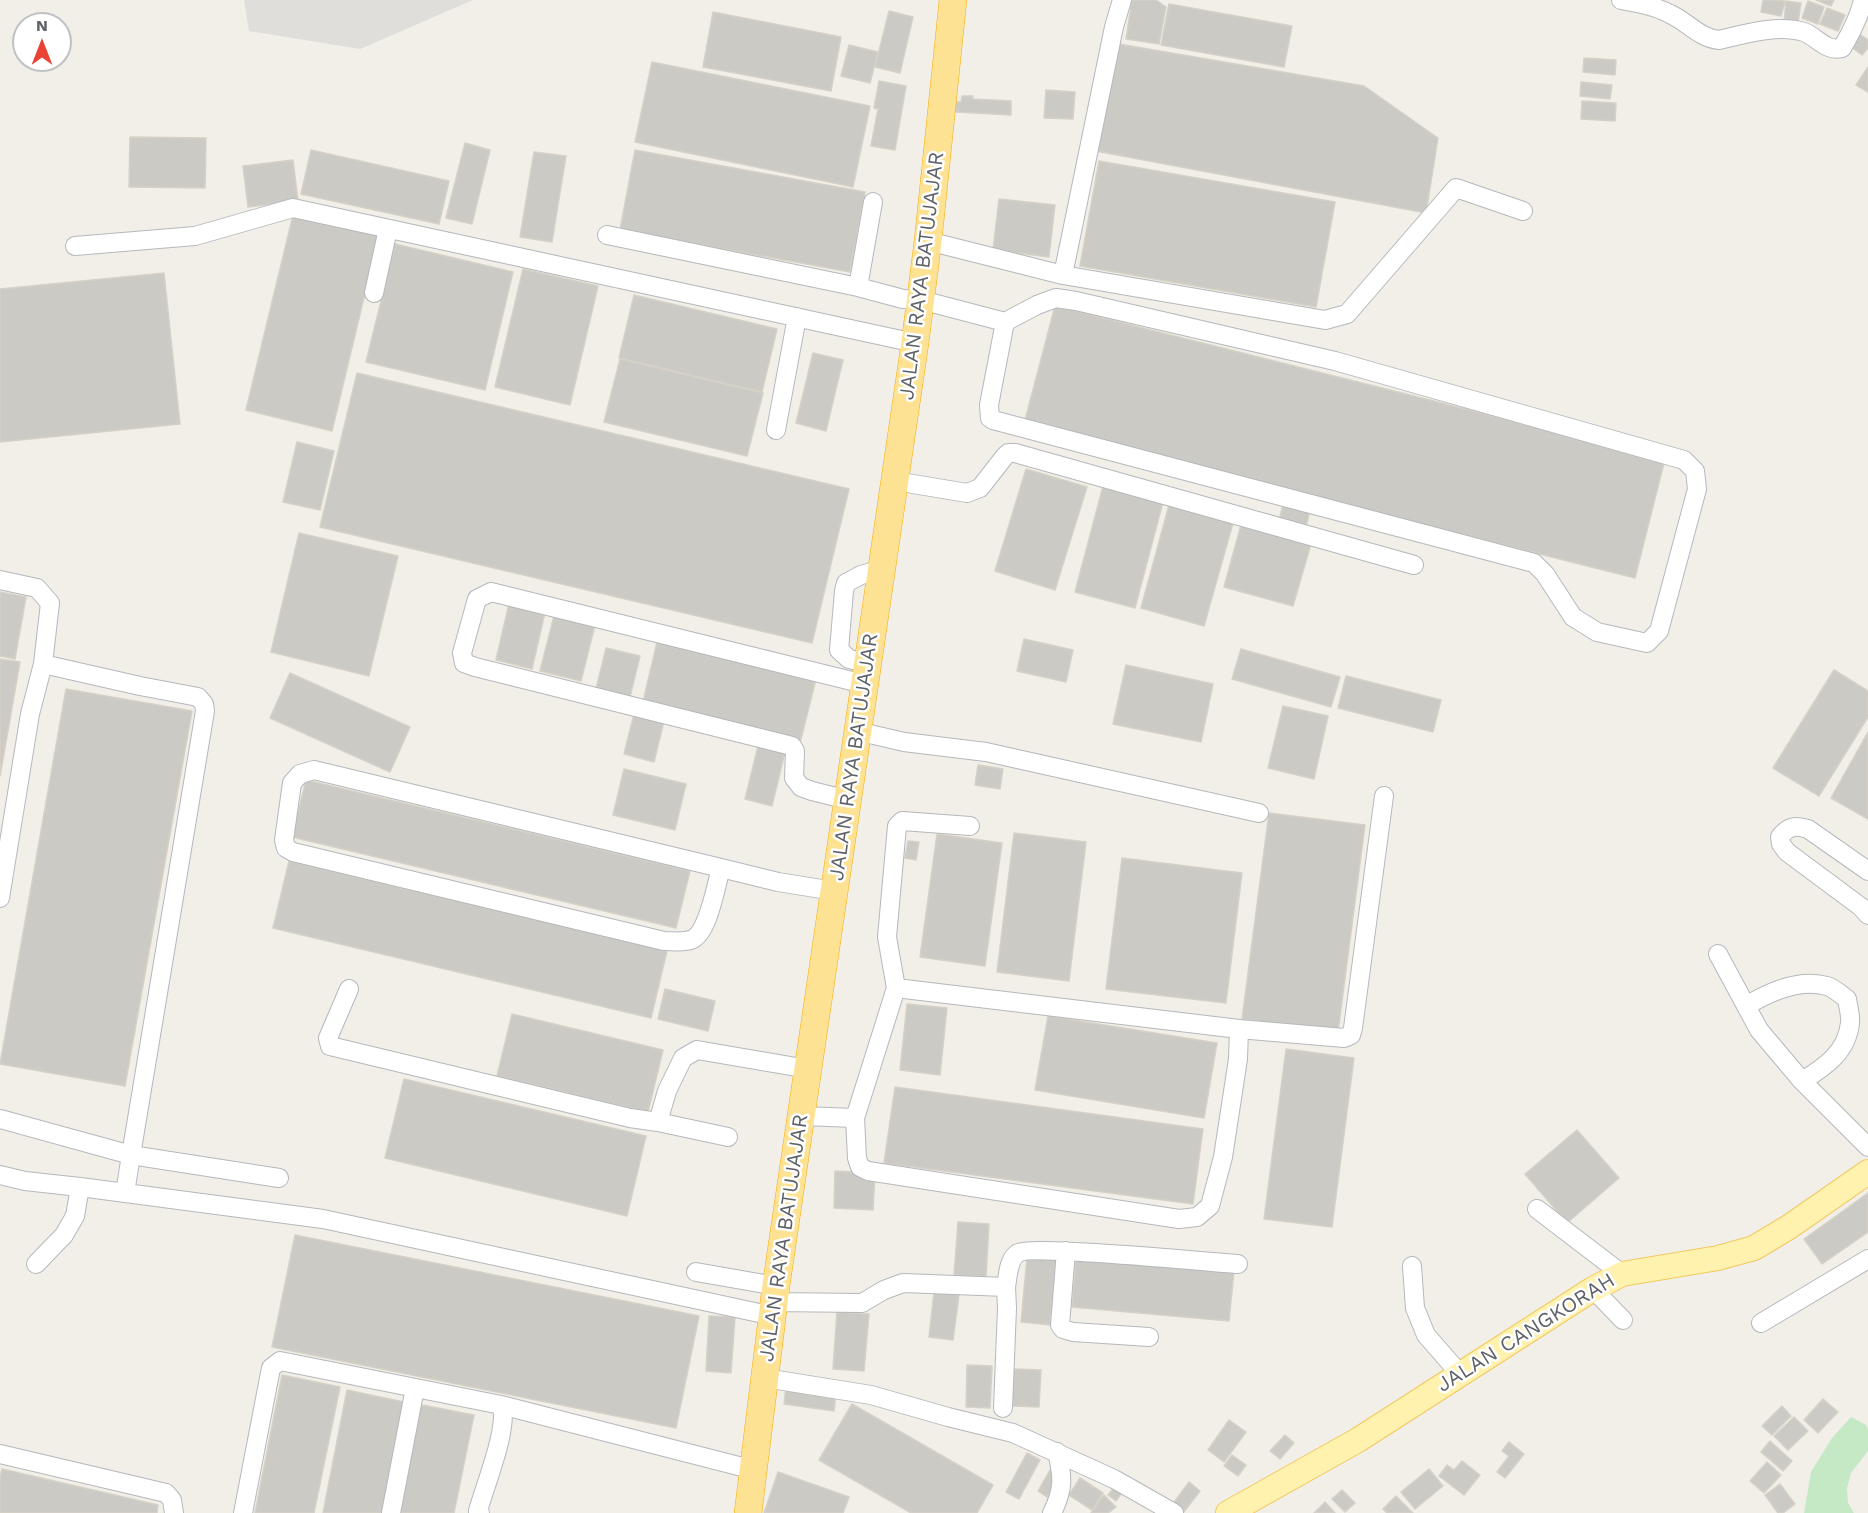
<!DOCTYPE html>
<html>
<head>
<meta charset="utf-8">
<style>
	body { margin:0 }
	#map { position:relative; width:1868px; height:1513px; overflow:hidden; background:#f1efe8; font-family:"Work Sans",sans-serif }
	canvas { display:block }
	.north { position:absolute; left:12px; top:12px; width:60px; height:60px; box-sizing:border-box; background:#fff; border:2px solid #bfc1c3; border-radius:50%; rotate:0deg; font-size:16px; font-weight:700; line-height:24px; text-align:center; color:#5f6368 }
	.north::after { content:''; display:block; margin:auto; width:21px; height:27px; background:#ea4335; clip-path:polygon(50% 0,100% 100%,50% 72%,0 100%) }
</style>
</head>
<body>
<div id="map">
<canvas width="1868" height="1513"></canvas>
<div class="north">N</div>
</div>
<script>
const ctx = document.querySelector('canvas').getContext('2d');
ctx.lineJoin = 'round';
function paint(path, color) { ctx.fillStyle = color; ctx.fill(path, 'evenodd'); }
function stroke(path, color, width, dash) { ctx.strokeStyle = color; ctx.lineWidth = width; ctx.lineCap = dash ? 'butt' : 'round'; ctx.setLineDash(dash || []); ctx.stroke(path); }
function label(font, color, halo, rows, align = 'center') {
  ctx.font = font + ' "Work Sans",sans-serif'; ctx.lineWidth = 5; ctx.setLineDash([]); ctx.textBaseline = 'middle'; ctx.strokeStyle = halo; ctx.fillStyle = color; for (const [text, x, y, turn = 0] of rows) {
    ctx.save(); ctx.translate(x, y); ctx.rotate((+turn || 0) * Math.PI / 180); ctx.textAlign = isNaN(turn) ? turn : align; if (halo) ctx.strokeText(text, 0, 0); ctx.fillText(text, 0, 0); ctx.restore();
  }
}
const industrial = new Path2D(`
	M244 0H473L360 49 249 31Z`);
const green = new Path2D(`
	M1851 1417 1866 1425 1868 1429V1451L1851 1473 1847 1488 1848 1503 1854 1513H1804L1811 1472 1832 1438Z`);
const building = new Path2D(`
	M1132 0H1156L1166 7 1159 44 1126 39Z
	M1763 0 1785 1 1781 16 1761 12Z
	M1816 0H1834L1831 6Z
	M1786 1 1801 3 1798 23 1784 22Z
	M1808 1 1824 7 1818 24 1802 18Z
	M1169 4 1292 26 1284 67 1161 45Z
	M1827 8 1845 15 1838 31 1820 24Z
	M889 11 913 17 900 73 875 67Z
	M713 12 841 37 831 91 703 67Z
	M1858 33 1868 40V48L1862 55 1848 45Z
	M1119 44 1364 86 1438 138 1426 213 1096 151Z
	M849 45 878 52 870 83 841 76Z
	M1584 58 1616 60 1615 75 1583 72Z
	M652 62 870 106 853 187 635 142Z
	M1868 67V92L1856 85Z
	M879 81 906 86 895 150 871 146 878 109 874 108Z
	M1581 82 1612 85 1610 99 1580 96Z
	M1046 90 1075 92 1073 119 1044 118Z
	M962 96H973L972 99 1011 101V115L956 112V102H961Z
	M1582 101 1616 103 1615 121 1581 119Z
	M130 137 206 138 205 188 129 187Z
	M465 143 490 150 472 224 446 218Z
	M311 150 449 181 439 224 301 194Z
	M635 150 865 192 850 272 620 230Z
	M534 152 566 156 552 242 520 237Z
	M293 160 298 201 248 207 243 166Z
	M1099 161 1335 202 1316 307 1080 266Z
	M999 199 1055 205 1049 257 993 250Z
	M293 215 379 235 332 431 246 410Z
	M395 244 513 272 485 390 366 362Z
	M523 269 598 286 570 405 495 387Z
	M164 273 180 424 0 442V289Z
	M634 295 777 329 762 392 619 358Z
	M1055 306 1665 459 1635 578 1024 424Z
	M813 353 843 360 826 431 796 423Z
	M620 359 763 393 747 456 604 422Z
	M357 373 849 489 812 643 320 527Z
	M297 442 334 451 320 510 283 502Z
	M1026 469 1087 487 1055 590 995 571Z
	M1103 486 1163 502 1135 608 1075 592Z
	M1283 504 1310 510 1305 531 1278 526Z
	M1169 505 1233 523 1204 626 1141 608Z
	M1241 525 1311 544 1293 606 1224 587Z
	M299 533 398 556 369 676 271 652Z
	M0 592 26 597 15 659 0 656Z
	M510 599 546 608 532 669 496 660Z
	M555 612 596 621 581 681 540 671Z
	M658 638 817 675 800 743 642 706Z
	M1024 639 1073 650 1066 682 1017 671Z
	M606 648 640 656 630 697 596 689Z
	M1241 649 1340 677 1331 707 1232 679Z
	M0 659 20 662 0 776Z
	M1126 665 1213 684 1201 742 1113 724Z
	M1834 670 1868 691V717L1819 796 1773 768Z
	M290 673 410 727 390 772 270 718Z
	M1346 676 1441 700 1433 732 1338 708Z
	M66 689 192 711 125 1086 0 1064Z
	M1283 706 1328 716 1314 779 1268 768Z
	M635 710 665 717 654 762 624 754Z
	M1868 732V819L1831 798Z
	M759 742 786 748 772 806 745 799Z
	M978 765 1003 769 1000 789 975 785Z
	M624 769 686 784 675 830 613 815Z
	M306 780 690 871 676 928 292 837Z
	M1269 813 1365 825 1338 1032 1242 1019Z
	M1014 833 1086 842 1069 981 997 972Z
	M937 834 1002 843 985 966 920 957Z
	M908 841 919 842 916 860 905 858Z
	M1122 858 1242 873 1226 1003 1106 989Z
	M289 861 667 951 651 1018 273 928Z
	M665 989 715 1001 708 1031 658 1019Z
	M907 1004 947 1008 940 1075 900 1070Z
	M512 1014 663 1050 648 1112 497 1076Z
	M1048 1016 1217 1043 1204 1118 1035 1090Z
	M1286 1049 1354 1058 1332 1227 1264 1219Z
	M404 1079 646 1136 627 1216 385 1158Z
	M895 1087 1203 1129 1193 1204 884 1163Z
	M1577 1130 1619 1178 1567 1223 1525 1174Z
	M835 1171 875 1173 873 1210 834 1208Z
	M1868 1193V1232L1822 1264 1804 1239Z
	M958 1222 989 1224 986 1277 954 1275Z
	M295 1235 699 1316 676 1428 272 1347Z
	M1076 1257 1234 1271 1229 1321 1072 1307Z
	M1027 1258 1056 1260 1050 1325 1021 1322Z
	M934 1292 959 1295 953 1340 929 1337Z
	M837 1312 869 1314 864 1371 833 1369Z
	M709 1316 735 1317 731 1373 706 1371Z
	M967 1365 992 1366 990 1408 966 1407Z
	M1014 1369 1041 1370 1039 1407 1012 1406Z
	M282 1375 340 1387 314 1513H255Z
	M786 1387 836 1393 834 1411 784 1404Z
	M347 1390 404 1402 382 1513H323Z
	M1823 1399 1838 1412 1818 1433 1804 1420Z
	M417 1404 474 1415 454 1513H395Z
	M852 1404 993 1485 977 1513H911L819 1460Z
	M1782 1406 1791 1416 1772 1435 1762 1426Z
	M1794 1417 1808 1431 1788 1450 1774 1436Z
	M1229 1420 1246 1432 1224 1462 1208 1450Z
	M1285 1435 1294 1443 1280 1459 1270 1451Z
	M1770 1441 1792 1461 1783 1471 1761 1452Z
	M1509 1442 1524 1454 1505 1478 1497 1472 1509 1456 1502 1451Z
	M1027 1453 1040 1460 1019 1499 1006 1492Z
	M1232 1455 1246 1465 1238 1476 1224 1466Z
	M1462 1461 1480 1475 1464 1495 1439 1476 1447 1465 1454 1470Z
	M1767 1462 1781 1475 1764 1493 1750 1481Z
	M2 1469 158 1505 157 1513H0V1478Z
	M1429 1469 1443 1486 1415 1509 1401 1492Z
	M1050 1470 1060 1476 1047 1497 1038 1491Z
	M778 1472 849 1497 843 1513H764Z
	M1080 1478 1103 1493 1092 1510 1069 1495Z
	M1189 1482 1200 1491 1183 1513 1172 1505Z
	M1117 1484 1124 1490 1116 1501 1108 1495Z
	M1780 1484 1795 1504 1783 1513H1778L1765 1495Z
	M1342 1490 1355 1503 1345 1512 1332 1499Z
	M1104 1495 1116 1507 1108 1513H1091Z
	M1396 1496 1413 1513H1387L1383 1509Z
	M1325 1502 1335 1513H1314Z`);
const minor = new Path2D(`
	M1621 0C1638 3 1655 6 1670 14 1688 22 1699 38 1719 40 1745 34 1777 24 1804 32 1817 37 1826 52 1842 48 1851 33 1859 18 1863 0
	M607 235 858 287 903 299 921 300 1005 322 1037 305 1056 298 1076 301 1335 361 1684 460 1695 471 1697 489 1659 631 1647 643 1597 632 1573 617 1545 574 1534 563 993 420 990 418 989 405 1005 322
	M928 241 1063 275 1325 320 1347 314 1456 188 1523 211
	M75 246 195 236 293 208 915 343
	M1063 275 1114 27 1122 0
	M858 287 873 202
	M374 293 388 229
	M776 430 797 317
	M895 481 967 493 980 488 1005 456 1008 453H1015L1414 565
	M0 580 37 588 50 603 43 664 30 714 0 898
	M867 663 849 659 839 650 844 591 846 583 861 575 882 569
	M857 731 904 742 986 752 1259 813
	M314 770 721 868C716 885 709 930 693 939 684 943 674 941 664 941L293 852 286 848 284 840 292 783 300 774Z
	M848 800 812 791 801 787 794 778 795 751 792 746 475 667 464 663 462 653 477 599 491 592 864 684
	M970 826 902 821 897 826 887 937 896 988 855 1118 857 1158 860 1167 868 1171 1179 1219 1197 1217 1210 1206 1223 1157 1238 1059 1239 1029
	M721 868 778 882 834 891
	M1868 871 1808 829C1796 825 1788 826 1780 837L1781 844 1787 852 1861 907 1868 915
	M1718 954 1759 1030 1802 1081 1868 1147
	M896 988 1239 1029 1344 1038 1351 1035 1353 1028 1384 796
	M349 989 328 1038 330 1046 630 1118 658 1122 667 1091 683 1058 697 1050 808 1069
	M1746 1006C1769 992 1799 978 1827 986 1834 988 1841 995 1847 999 1848 1006 1851 1016 1850 1023 1847 1052 1825 1067 1802 1081
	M802 1116 855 1118
	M0 1119 131 1155 205 711 204 704 198 697 140 686 43 664
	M658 1122 728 1137
	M0 1175 25 1181 80 1187 323 1219 773 1316
	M125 1193 131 1155 279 1178
	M1537 1209 1622 1274
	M1066 1251 1060 1325 1063 1329 1073 1332 1149 1337
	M36 1264 64 1235 75 1216 80 1187
	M1412 1266 1415 1308 1426 1335 1460 1374
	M696 1272 776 1286
	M1593 1289 1623 1320
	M774 1302 862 1303 884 1290 903 1283 1006 1287C1008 1276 1008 1259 1018 1253 1030 1245 1209 1262 1238 1264
	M1761 1323 1868 1259
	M765 1378 871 1395 948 1417 1013 1433 1114 1479 1174 1513
	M501 1405 754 1470
	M1003 1408 1007 1308 1006 1287
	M0 1454 166 1493 172 1500 174 1513
	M243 1513 271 1368 280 1361 501 1405C510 1425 484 1488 478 1511L480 1513
	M391 1513 415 1388
	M1052 1513C1064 1489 1063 1477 1057 1452`);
const major = new Path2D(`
	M1228 1513 1358 1440 1593 1289 1622 1274 1718 1258 1754 1248 1789 1227 1868 1172`);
const highway = new Path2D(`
	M748 1513 776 1286 915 343 928 241 953 0`);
const streetNames = [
	["JALAN RAYA BATUJAJAR",922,276,-83],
	["JALAN RAYA BATUJAJAR",854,757,-82],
	["JALAN RAYA BATUJAJAR",784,1238,-82],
	["JALAN CANGKORAH",1526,1333,-32]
];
paint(industrial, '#e0deda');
paint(green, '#c5e8c5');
paint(building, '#cccac5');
stroke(building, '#d6d1c6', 1.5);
stroke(minor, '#b5b8bc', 20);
stroke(major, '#f2c960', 26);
stroke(highway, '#f9ab00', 28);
stroke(minor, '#fff', 18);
stroke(major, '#fff2af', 24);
stroke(highway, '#fde293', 27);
label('21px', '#5f6368', '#fff', streetNames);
</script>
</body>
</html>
